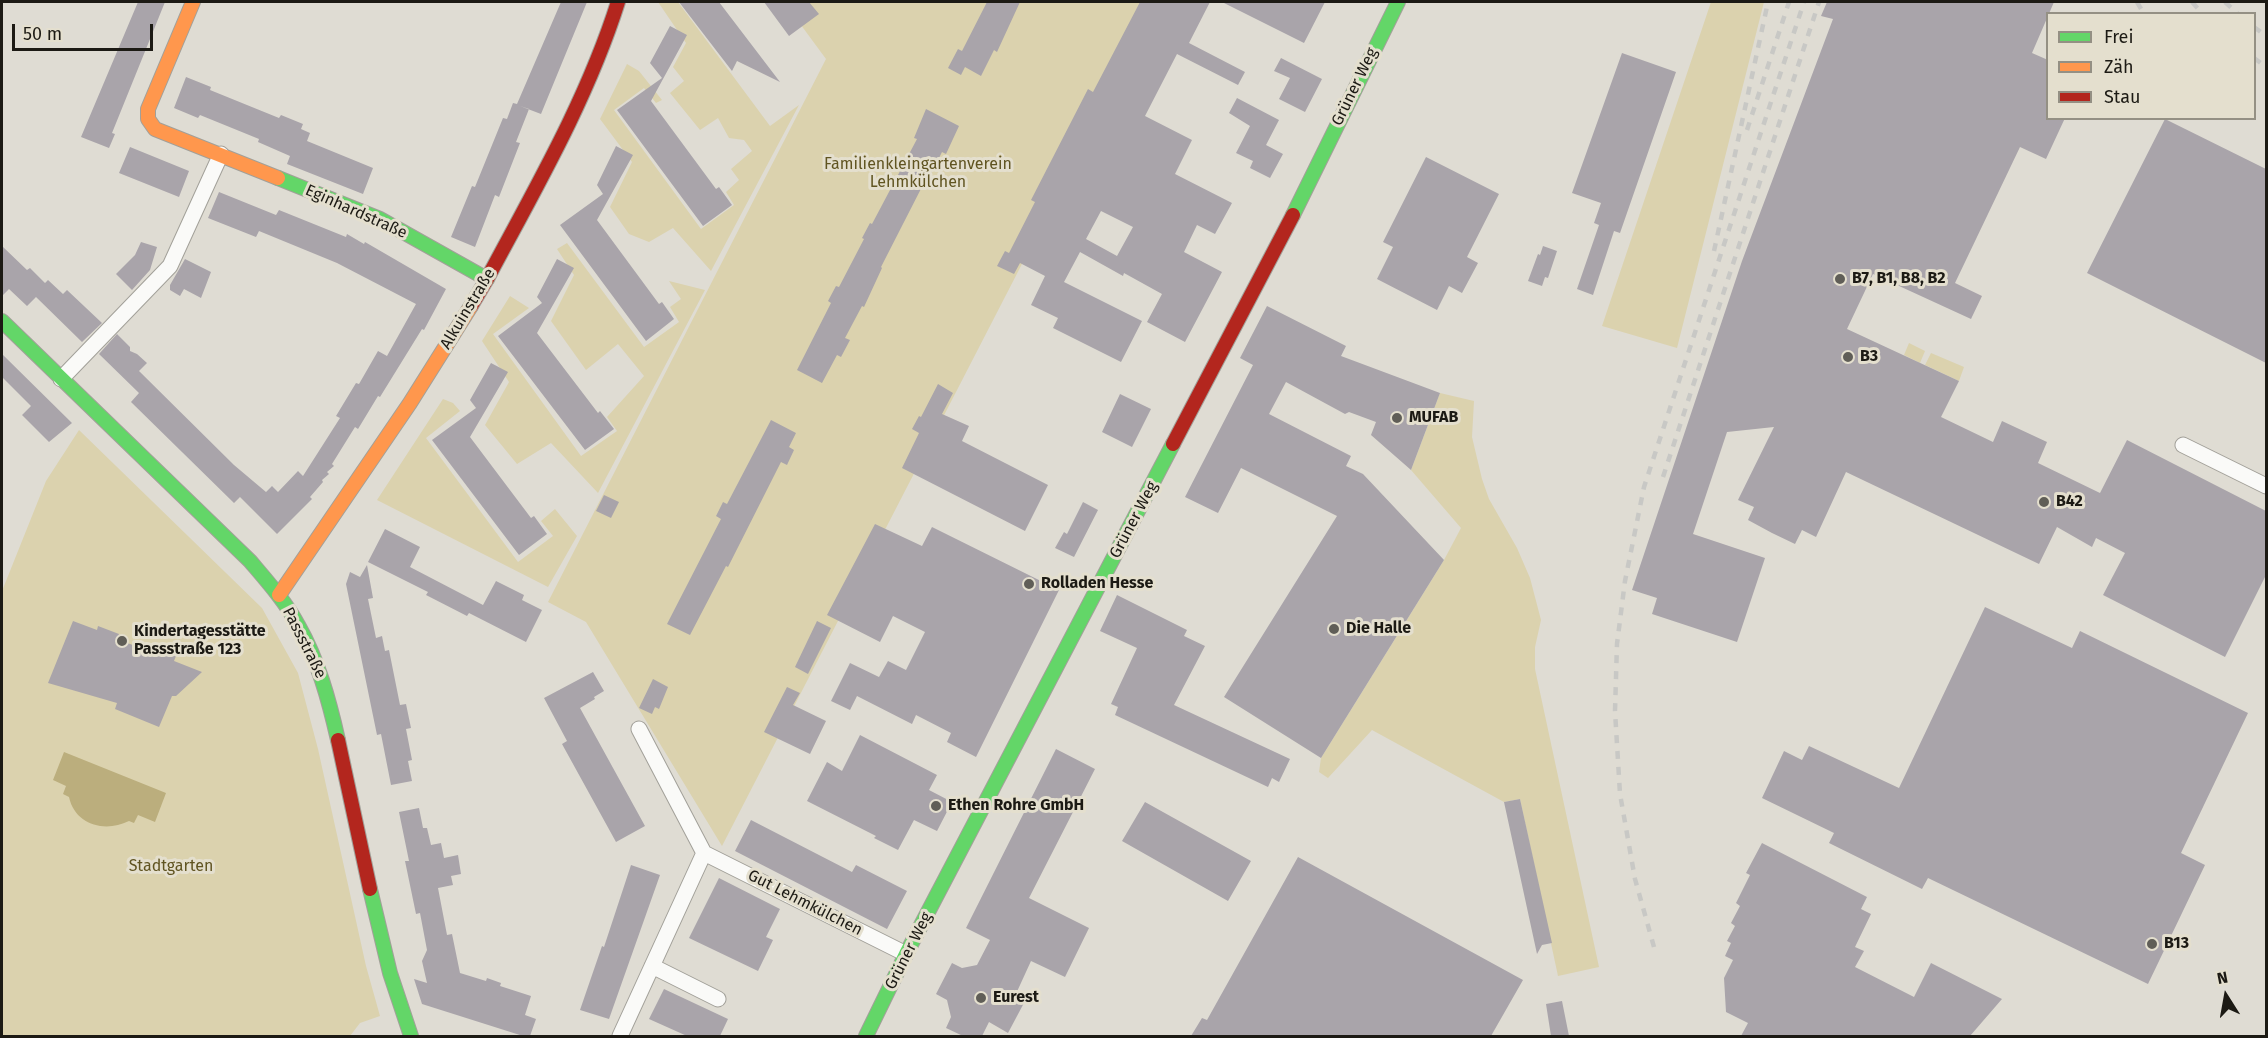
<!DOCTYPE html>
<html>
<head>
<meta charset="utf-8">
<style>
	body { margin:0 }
	#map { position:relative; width:2268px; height:1038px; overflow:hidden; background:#dfdcd3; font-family:"Fira Sans",sans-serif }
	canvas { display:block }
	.frame { position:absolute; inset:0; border:3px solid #1c1a14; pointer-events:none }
	.legend { position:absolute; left:2046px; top:12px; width:210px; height:108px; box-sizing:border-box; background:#e4dfce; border:2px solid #949084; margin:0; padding:8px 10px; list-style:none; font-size:18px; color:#1c1a14 }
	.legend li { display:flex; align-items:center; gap:12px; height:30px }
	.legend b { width:30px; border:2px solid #949084 }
	.north { position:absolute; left:2196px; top:966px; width:60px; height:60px; -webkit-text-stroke:4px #e4dfce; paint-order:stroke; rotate:349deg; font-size:16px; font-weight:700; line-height:24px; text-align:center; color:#1c1a14 }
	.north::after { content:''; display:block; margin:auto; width:21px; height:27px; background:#1c1a14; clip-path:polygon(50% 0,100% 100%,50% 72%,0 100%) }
	.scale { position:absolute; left:12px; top:24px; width:141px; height:27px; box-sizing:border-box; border:3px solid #1c1a14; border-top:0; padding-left:8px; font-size:18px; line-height:21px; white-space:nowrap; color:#1c1a14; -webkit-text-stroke:4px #e4dfce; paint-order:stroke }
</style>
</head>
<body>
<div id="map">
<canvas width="2268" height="1038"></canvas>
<div class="frame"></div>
<ul class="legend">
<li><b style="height:8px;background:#63d668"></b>Frei</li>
<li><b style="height:8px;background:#ff974d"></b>Zäh</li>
<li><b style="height:8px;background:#b3261e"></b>Stau</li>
</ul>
<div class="north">N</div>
<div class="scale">50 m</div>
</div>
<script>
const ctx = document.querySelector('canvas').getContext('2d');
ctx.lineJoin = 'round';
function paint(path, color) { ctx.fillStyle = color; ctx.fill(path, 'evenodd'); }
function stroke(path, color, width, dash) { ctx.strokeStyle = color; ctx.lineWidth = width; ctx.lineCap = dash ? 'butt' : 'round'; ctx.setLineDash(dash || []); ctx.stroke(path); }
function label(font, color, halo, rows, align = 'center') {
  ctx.font = font + ' "Fira Sans",sans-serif'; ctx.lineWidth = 6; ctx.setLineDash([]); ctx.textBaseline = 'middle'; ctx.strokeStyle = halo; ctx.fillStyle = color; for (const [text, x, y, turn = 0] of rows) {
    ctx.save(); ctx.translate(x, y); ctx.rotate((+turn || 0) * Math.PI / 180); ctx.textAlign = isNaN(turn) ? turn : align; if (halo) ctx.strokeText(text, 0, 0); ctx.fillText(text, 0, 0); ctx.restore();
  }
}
const green = new Path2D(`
	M658 2H678L770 126 799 105 711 271 673 228 649 242 629 234 610 207 632 162 600 119 627 64 639 71 662 100 656 103 644 88 614 110 701 229 734 205 726 192 739 180 731 169 752 151 744 140 729 138 718 118 700 130 670 93 684 81 673 67 686 43Z
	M784 2H1157L722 846 586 622 548 602 826 59Z
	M1711 2H1764L1677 348 1602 326Z
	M567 243 644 347 679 322 670 307 681 299 669 281 705 290 598 493 551 443 517 464 485 425 509 382 482 341 510 296 529 308 493 334 581 456 617 431 607 417 644 376 618 344 586 370 551 321 574 275 557 249Z
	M1909 343 1925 351 1920 363 1904 355Z
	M1931 353 1964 367 1959 381 1925 365Z
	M1440 393 1474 401 1472 437 1482 479 1489 499 1517 548 1530 578 1541 620 1535 647V669L1599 967 1558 976 1520 799 1504 802 1372 730 1328 778 1319 772 1321 758 1444 560 1461 528 1411 470Z
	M443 399 453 403 460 411 426 438 518 562 553 536 541 521 555 509 577 536 548 587 377 500Z
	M79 430 262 608 298 673 318 749 366 966 380 1016 360 1023 350 1036H2V591L46 481Z`);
const water = new Path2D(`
	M64 752 166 793 155 822 138 815 134 823 129 821C105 833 75 825 69 797L63 794 66 786 53 780Z`);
const building = new Path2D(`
	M138 2H165L112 133 115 134 109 148 81 137Z
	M561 2H587L541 114 520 106 529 109 516 142 520 143 499 197 495 195 475 247 451 237 472 186 475 187 503 118 507 119 513 103 517 104Z
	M679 2H719L780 82 737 61 732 71Z
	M764 2H809L819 14 789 36Z
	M987 2H1020L997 52 994 50 981 76 965 67 961 75 948 68 958 49 962 51Z
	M1140 2H1210L1189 43 1245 72 1238 85 1177 54 1145 116 1192 140 1175 174 1232 203 1215 234 1197 225 1184 252 1222 272 1185 342 1147 322 1162 294 1124 273 1123 276 1080 252 1064 282 1142 321 1121 362 1053 328 1058 318 1031 305 1045 276 1020 263 1014 274 997 266 1005 251 1009 253 1035 202 1031 200 1088 89 1093 92ZM1101 211 1133 227 1117 256 1086 239Z
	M1222 2H1325L1304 43Z
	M1827 2H2054L2032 53 2048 60V118H2065L2046 159 2020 147 1955 283 1982 296 1971 319 1873 274 1847 329 1959 381 1941 417 1993 442 2002 421 2047 442 2038 463 2100 493 2127 440 2266 511V575L2225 657 2103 595 2125 553 2096 538 2092 547 2057 527 2039 564 1846 472 1816 537 1802 530 1795 544 1772 533 1748 520 1754 507 1738 500 1774 427 1727 432 1693 534 1765 558 1737 642 1652 614 1657 598 1632 590 1742 261 1833 19 1821 16Z
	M670 26 687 35 651 101 716 189 719 187 732 205 703 226 617 110 662 78 650 63Z
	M1622 53 1676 72 1620 233 1614 231 1593 295 1577 289 1599 225 1594 223 1601 203 1572 193Z
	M1281 58 1322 79 1305 112 1279 99 1290 78 1274 71Z
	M186 77 211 87 210 90 279 118 281 115 303 124 301 129 310 133 307 141 373 168 363 194 287 164 290 156 258 142 259 139 200 115 198 118 174 108Z
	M1237 98 1279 120 1266 145 1283 154 1270 178 1250 168 1253 161 1236 153 1250 126 1229 113Z
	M926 109 959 126 946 154 942 152 929 178 927 177 881 267 882 268 864 307 862 306 845 338 850 340 841 357 837 355 822 383 797 370 831 303 828 301 836 286 839 287 864 239 862 238 870 223 872 224 917 139 914 138Z
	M2165 119 2266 169V363L2087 273Z
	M616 146 633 155 597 220 659 304 662 302 674 319 646 341 560 225 603 194 597 185Z
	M130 147 189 171 179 197 119 173Z
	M1426 157 1499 194 1467 257 1478 263 1462 293 1449 286 1437 310 1377 279 1393 247 1383 242Z
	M219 192 276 215 279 210 346 237 347 234 364 244 365 242 446 289 424 330 422 329 380 397 378 396 358 429 355 427 332 464 334 466 327 472 329 474 322 480 323 482 310 497 312 499 277 534 240 497 234 503 131 402 139 393 99 354 117 334 130 347V351L137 354 147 363 139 371 234 465 266 492 272 486 278 492 298 471 303 476 340 418 336 416 356 383 359 384 378 351 387 356 416 304 337 263 259 231 256 237 208 218Z
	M141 242 157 247 150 270 132 290 116 274 135 255Z
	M2 246 27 270 30 268 45 283 48 280 63 294 67 290 102 323 82 342 36 297 27 306 9 289 2 296Z
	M1543 246 1557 251 1548 278 1545 277 1542 286 1528 281 1538 254 1540 255Z
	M185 259 211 272 201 298 184 289 180 296 170 290V285Z
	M557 259 574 268 537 333 598 413 600 411 614 429 585 450 498 336 542 303 537 297Z
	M1267 306 1346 346 1341 356 1440 393 1411 470 1371 435 1376 422 1349 412 1345 414 1286 382 1269 414 1351 456 1346 466 1363 474 1444 560 1321 758 1224 697 1337 516 1241 468 1218 513 1185 497 1253 365 1240 358Z
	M2 354 72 423 49 442 22 415 31 406 2 377Z
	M491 363 508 372 470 437 531 518 534 516 547 534 519 555 432 440 476 408 470 400Z
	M938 384 953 393 942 414 969 426 962 441 1048 485 1025 531 902 468 919 433 912 429 919 416 921 417Z
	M1120 394 1151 409 1132 447 1102 432Z
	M771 420 796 433 789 447 794 450 787 465 781 462 728 567 726 566 690 635 667 624 721 519 716 516 723 502 727 504Z
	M604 495 619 502 611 518 596 511Z
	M1083 502 1098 510 1074 557 1055 548 1064 532 1067 534Z
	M875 524 922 546 932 527 1059 590 976 757 947 742 951 733 916 715 912 724 857 696 850 710 831 701 850 663 879 677 888 661 906 670 925 632 893 616 880 642 827 615Z
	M385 529 420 547 410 567 483 605 496 581 524 595 522 600 542 610 526 642 469 613 467 616 426 595 428 592 368 562Z
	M367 565 373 598 368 599 376 638 382 636 385 651 389 650 400 705 406 704 411 728 406 729 412 760 408 761 412 781 391 785 381 734 377 735 346 584 350 572 360 577Z
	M1117 595 1187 630 1184 636 1205 646 1174 705 1290 759 1279 782 1272 778 1268 787 1115 715 1118 707 1111 704 1137 648 1100 631Z
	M1985 607 2072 648 2080 631 2248 713 2181 853 2205 865 2148 984 1928 878 1922 889 1829 843 1834 833 1762 798 1784 751 1802 760 1809 746 1899 788Z
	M73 621 97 630 98 626 119 634 117 639 151 652 153 647 176 656 174 661 202 672 176 696H172L159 727 115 709 117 703 48 683Z
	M817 621 831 628 808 674 795 667Z
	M593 672 604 691 594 697 595 699 580 708 645 826 616 842 562 744 567 741 544 698Z
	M653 679 668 687 659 709 655 707 652 714 639 708Z
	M787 687 800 693 793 705 826 721 810 754 764 732Z
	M860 735 937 775 929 790 952 802 937 831 914 820 898 850 874 838 876 836 807 801 827 762 842 771Z
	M1056 749 1095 769 1029 898 1089 928 1065 977 1031 961 1015 996 1025 1001 1008 1033 989 1022 982 1036H963L946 1028 951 1017 947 1000 936 994 952 963 962 968 977 965 990 940 966 928Z
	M1520 799 1552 943 1542 945 1537 954 1504 802Z
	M1145 802 1251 861 1228 901 1122 841Z
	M419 808 423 828H427L431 845 441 843 444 858 458 855 461 874 451 876 453 885 438 888 447 935 452 934 460 973 486 981 487 978 501 983 500 986 531 996 525 1015 536 1019 530 1036H523L422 1004 414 979 427 983 422 961 427 950 420 913 416 914 405 861H409L399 812Z
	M751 820 852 872 856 865 907 891 887 929 735 851Z
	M1762 843 1867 897 1861 909 1871 914 1855 947 1864 951 1855 967 1914 997 1931 963 2002 999 1970 1036H1741L1748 1023 1726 1012 1724 978 1733 960 1725 956 1731 943 1727 941 1735 926 1731 923 1740 906 1736 903 1750 875 1746 873Z
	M1298 857 1523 980 1491 1036H1191L1202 1018 1207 1020Z
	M631 865 660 875 609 1019 580 1010 602 946 604 947Z
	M719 878 780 909 766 937 773 940 758 971 689 938Z
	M664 989 728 1019 720 1036H687L649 1019Z
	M1562 1001 1569 1036H1551L1546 1004Z`);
const street = new Path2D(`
	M61 379 170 266 221 154
	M2183 445 2266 486
	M639 729 704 853
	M652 966 718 999
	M620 1036 704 853 906 954`);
const fast = new Path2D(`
	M278 178 380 219 487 279
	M1293 215 1398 2
	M2 321 250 561C267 581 285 601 298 625 318 660 329 700 338 740
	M370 889 390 973 411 1036
	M866 1036 906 954 1173 444`);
const slow = new Path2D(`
	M193 2 148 109V119L155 129 278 178
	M279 595 410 403 471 306`);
const jam = new Path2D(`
	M471 306 487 279C535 189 587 100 618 2
	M1173 444 1293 215
	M338 740 370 889`);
const rail = new Path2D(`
	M2137 2 2144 14
	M2192 2 2203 14
	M2225 2 2238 14
	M2254 27 2266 36
	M2254 58 2266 67
	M1747 130 1789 2
	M1714 251 1768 2
	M1663 477 1819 2
	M1654 947 1635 879 1620 794 1615 711 1617 644 1625 581 1644 487 1804 2`);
const markers = [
	[1840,279,6,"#605e57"],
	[1848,357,6,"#605e57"],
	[1397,418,6,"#605e57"],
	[2044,502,6,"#605e57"],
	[1029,584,6,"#605e57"],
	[1334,629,6,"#605e57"],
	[122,641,6,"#605e57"],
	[936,806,6,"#605e57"],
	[2152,944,6,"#605e57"],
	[981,998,6,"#605e57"]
];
const streetNames = [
	["Grüner Weg",1355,87,-64],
	["Eginhardstraße",356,212,24],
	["Alkuinstraße",468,309,-59],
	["Grüner Weg",1134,520,-62],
	["Passstraße",304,643,63],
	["Gut Lehmkülchen",805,903,27],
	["Grüner Weg",909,951,-63]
];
const parkNames = [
	["Familienkleingartenverein",918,165],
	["Lehmkülchen",918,183],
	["Stadtgarten",171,867]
];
const poiNames = [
	["B7, B1, B8, B2",1852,279],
	["B3",1860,357],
	["MUFAB",1409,418],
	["B42",2056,502],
	["Rolladen Hesse",1041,584],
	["Die Halle",1346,629],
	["Kindertagesstätte",134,632],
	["Passstraße 123",134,650],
	["Ethen Rohre GmbH",948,806],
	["B13",2164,944],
	["Eurest",993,998]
];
paint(green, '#dbd2ae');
paint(water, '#bbae7d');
paint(building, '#a9a4aa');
stroke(street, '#a2a099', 17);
stroke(fast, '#a2a099', 16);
stroke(slow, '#a2a099', 16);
stroke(jam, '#a2a099', 16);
stroke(street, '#fafaf8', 15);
stroke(fast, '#63d668', 14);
stroke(slow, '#ff974d', 14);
stroke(jam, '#b3261e', 14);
stroke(rail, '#c8c8c5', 4.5, [8, 8]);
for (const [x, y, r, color] of markers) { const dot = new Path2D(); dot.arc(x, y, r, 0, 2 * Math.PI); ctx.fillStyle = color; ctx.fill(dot); stroke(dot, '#e4dfce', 2); }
label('16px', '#1c1a14', '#e4dfce', streetNames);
label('16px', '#605421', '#e4dfce', parkNames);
label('bold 16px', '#1c1a14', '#e4dfce', poiNames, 'left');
</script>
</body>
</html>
